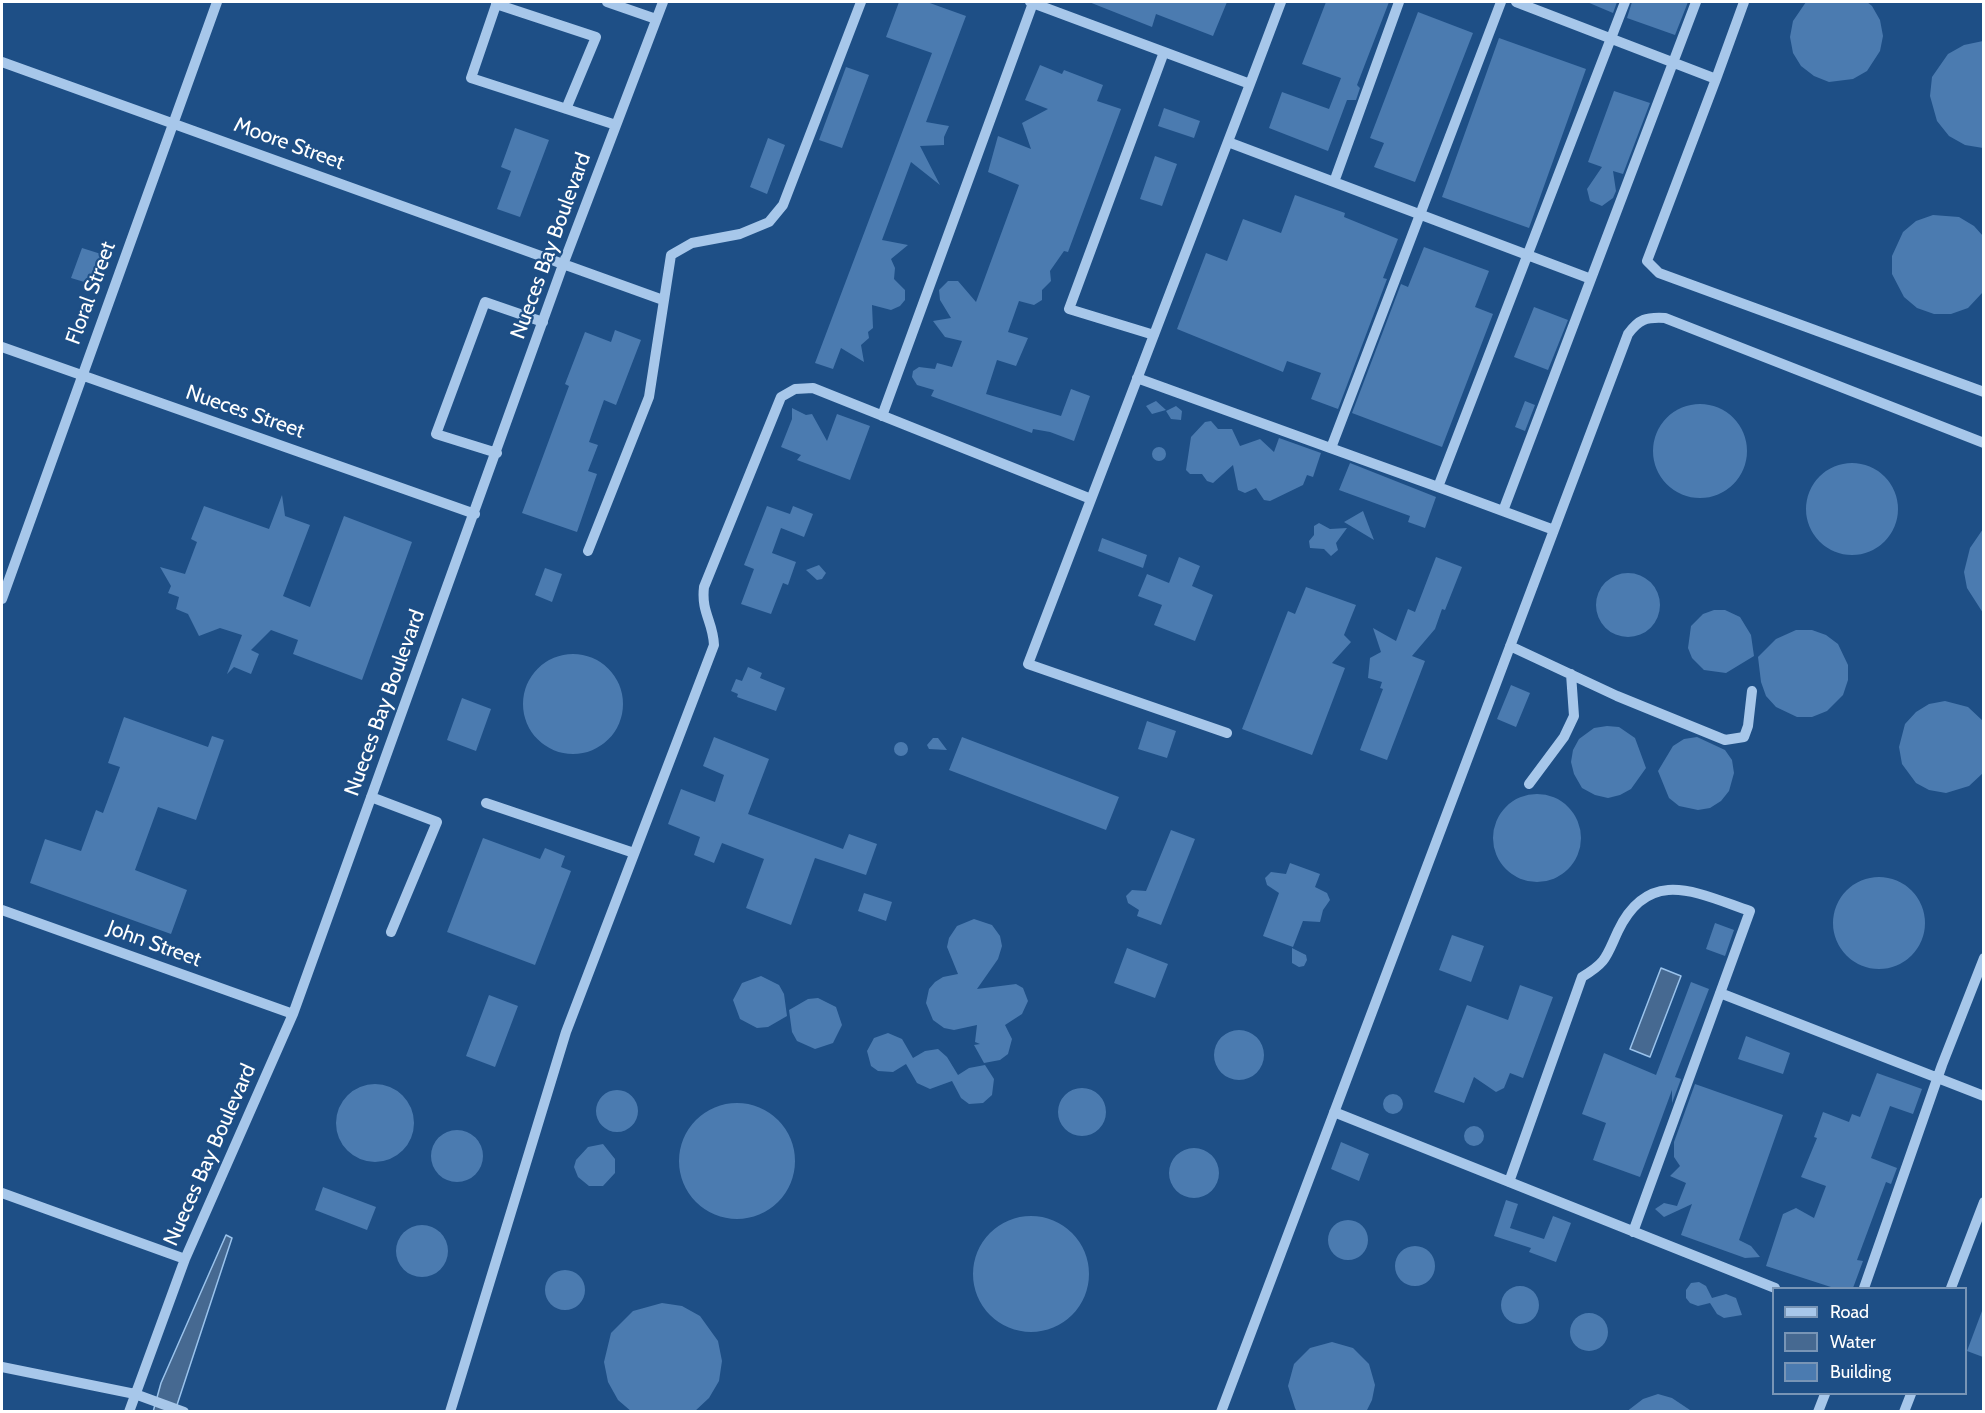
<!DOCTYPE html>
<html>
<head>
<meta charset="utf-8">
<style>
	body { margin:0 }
	#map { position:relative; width:1985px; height:1413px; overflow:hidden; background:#1e4f86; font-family:Cabin,sans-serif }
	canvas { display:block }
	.frame { position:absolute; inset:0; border:3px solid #fff; pointer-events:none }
	.legend { position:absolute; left:1772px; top:1287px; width:195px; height:108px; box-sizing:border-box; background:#1e4f86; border:2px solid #7895b6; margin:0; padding:8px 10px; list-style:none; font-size:18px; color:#fff }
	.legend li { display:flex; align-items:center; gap:12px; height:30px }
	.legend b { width:30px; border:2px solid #7895b6 }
</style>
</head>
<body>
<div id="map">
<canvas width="1985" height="1413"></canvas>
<div class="frame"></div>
<ul class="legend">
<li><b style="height:8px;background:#a7c7ea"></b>Road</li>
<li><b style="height:16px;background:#466991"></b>Water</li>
<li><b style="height:16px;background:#4b7bb0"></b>Building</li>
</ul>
</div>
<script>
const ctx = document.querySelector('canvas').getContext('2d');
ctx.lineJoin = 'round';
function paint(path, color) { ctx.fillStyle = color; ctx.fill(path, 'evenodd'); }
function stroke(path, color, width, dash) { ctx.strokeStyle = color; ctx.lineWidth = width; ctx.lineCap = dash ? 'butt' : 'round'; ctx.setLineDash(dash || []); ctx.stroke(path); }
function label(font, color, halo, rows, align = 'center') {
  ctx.font = font + ' Cabin,sans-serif'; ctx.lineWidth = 4.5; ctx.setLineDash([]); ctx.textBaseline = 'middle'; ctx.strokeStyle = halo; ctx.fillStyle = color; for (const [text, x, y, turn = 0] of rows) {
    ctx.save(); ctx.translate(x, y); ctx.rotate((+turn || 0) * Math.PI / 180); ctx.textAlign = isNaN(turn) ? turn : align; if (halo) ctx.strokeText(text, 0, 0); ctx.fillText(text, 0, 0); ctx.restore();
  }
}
const water = new Path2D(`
	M1661 968 1681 976 1650 1057 1630 1049Z
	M226 1235 232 1238 175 1411 153 1412 161 1383Z`);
const building = new Path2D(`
	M899 2H927L966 16 926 122 949 126 944 137V145L920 146 940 185 911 162 882 240 908 245 891 259 895 268 894 279 905 290V300L900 306 891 310 872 305 873 328 868 332 869 338 861 345 864 362 841 348 833 369 815 363 932 53 886 37Z
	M1089 2H1227L1213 36 1156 14 1152 27Z
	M1326 2H1389L1357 85 1360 88 1356 100H1347L1328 151 1269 128 1282 92 1329 109 1341 78 1302 64Z
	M1587 2H1617L1613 13Z
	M1632 2H1688L1675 35 1627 18Z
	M1806 2H1867L1872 6 1880 20 1883 36 1880 51 1867 71 1853 79 1829 82 1814 76 1801 66 1793 53 1790 37 1793 21Z
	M1418 12 1473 33 1415 182 1374 167 1384 143 1370 138Z
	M1499 38 1586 69 1529 228 1442 197Z
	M1983 41V148L1965 145 1949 136 1937 121 1930 96 1932 77 1948 54 1964 45Z
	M1040 65 1062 74 1064 70 1103 85 1097 101 1121 109 1068 252 1064 251 1050 271 1051 281 1042 290V300L1034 305 1019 301 1008 332 1028 338 1016 366 997 360 986 394 1061 416 1071 389 1090 396 1074 441 1050 432 1033 429 1032 433 931 396 934 390 917 385 912 377 913 371 919 367 935 369 937 363 952 367 962 341 945 337 933 321 951 318 940 300 939 290 948 281H958L976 302 1019 185 988 172 998 136 1031 149 1022 123 1048 109 1025 100Z
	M846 67 869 75 842 148 819 140Z
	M1614 91 1650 103 1623 174 1613 171 1616 191 1613 198 1602 206 1590 201 1587 189 1602 167 1588 162Z
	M1164 108 1200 121 1194 138 1158 126Z
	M515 128 549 140 520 217 497 209 511 171 501 167Z
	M768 138 785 145 767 194 750 187Z
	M1155 156 1177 164 1162 206 1140 199Z
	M1295 195 1345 213 1344 217 1398 239 1383 278 1387 279 1338 409 1311 399 1321 373 1287 361 1283 372 1177 329 1206 253 1227 261 1243 219 1281 233Z
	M1933 215 1959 217 1974 226 1983 236V292L1968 308 1951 314H1934L1917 308 1904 297 1892 274V256L1903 232 1916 221Z
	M1424 247 1489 271 1475 307 1493 314 1442 447 1352 413 1401 284 1408 287Z
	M82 248 101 254 91 284 71 278Z
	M1534 307 1568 320 1548 370 1514 357Z
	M615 330 641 340 616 405 604 400 589 442 598 445 588 471 597 474 577 532 522 513 569 386 565 384 585 332 611 342Z
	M1156 401 1166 410 1152 414 1146 406Z
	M1525 401 1535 405 1525 431 1515 427Z
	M1653 451a47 47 0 1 1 94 0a47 47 0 1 1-94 0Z
	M1176 406 1182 411 1181 420 1171 419 1166 411Z
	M792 408 806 415 812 414 827 441 837 414 870 426 850 480 797 460 801 455 781 447 792 419Z
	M1211 421 1218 429H1232L1240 446 1260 439 1274 452 1279 438 1321 453 1313 477 1307 475 1303 485 1270 501 1264 500 1256 488 1245 493 1238 490 1233 465 1213 483 1207 481 1202 474H1190L1186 470 1191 437 1205 422Z
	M1152 454a7 7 0 1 1 14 0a7 7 0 1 1-14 0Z
	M1350 463 1436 497 1425 528 1408 522 1410 516 1339 490Z
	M1806 509a46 46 0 1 1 92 0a46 46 0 1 1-92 0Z
	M282 495 285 516 310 525 283 596 310 607 344 516 412 542 362 680 293 654 298 640 271 630 251 650 259 654 251 674 234 667 227 674 242 635 220 628 199 636 188 614 176 609 179 597 168 593 171 586 160 567 185 574 197 542 191 539 204 506 269 529Z
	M767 506 790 514 793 506 813 514 804 537 781 528 772 553 796 562 788 585 783 583 771 614 741 604 754 569 744 565Z
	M1363 511 1374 540 1344 522Z
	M1319 523 1330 529 1347 528 1336 543 1338 550 1331 556 1324 549 1310 548 1309 541 1314 535V526Z
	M1983 529V613L1967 588 1964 572 1970 548Z
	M1102 538 1147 555 1143 568 1098 551Z
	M1179 557 1200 566 1192 586 1213 595 1195 641 1154 625 1162 605 1138 596 1147 574 1169 583Z
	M1436 557 1462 567 1445 610 1442 609 1435 629 1412 656 1425 661 1387 760 1360 750 1383 689 1380 688 1382 682 1368 678 1370 658 1381 652 1373 628 1396 641 1408 609 1415 612Z
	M819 565 826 573 822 579 817 580 806 570Z
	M545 568 562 574 552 602 535 595Z
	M1596 605a32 32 0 1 1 64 0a32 32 0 1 1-64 0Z
	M1306 587 1356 605 1344 635 1351 642 1332 663 1345 668 1312 755 1242 729 1288 611 1295 614Z
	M1714 610H1725L1740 617 1751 635 1754 656 1726 673 1704 670 1692 658 1688 648 1691 626 1703 614Z
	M1796 630H1812L1826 635 1838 644 1848 665V680L1843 695 1827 711 1812 717H1797L1776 707 1766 696 1761 682 1758 657 1776 639Z
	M523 704a50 50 0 1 1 100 0a50 50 0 1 1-100 0Z
	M748 667 762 673 760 678 785 688 776 711 737 697 738 694 731 691 736 679 742 681Z
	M1511 685 1530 693 1516 727 1497 719Z
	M462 698 491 709 476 751 447 740Z
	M1945 701 1968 707 1983 721V773L1969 786 1946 793 1929 790 1916 783 1902 764 1899 747 1905 724 1916 712 1929 704Z
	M124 717 208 747 212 736 224 740 196 820 158 807 135 870 187 890 171 934 30 883 45 839 81 851 96 810 103 813 120 767 108 763Z
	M1147 721 1176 731 1167 758 1138 749Z
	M1607 726 1619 727 1635 738 1646 768 1631 789 1620 795 1608 798 1595 795 1582 788 1574 774 1571 762 1573 750 1579 739 1594 728Z
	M714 737 769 759 748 814 843 849 849 834 877 844 866 875 815 858 791 925 746 908 764 859 722 843 714 863 694 855 700 837 668 824 681 789 715 802 724 775 703 766Z
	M962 737 1119 797 1106 830 949 770Z
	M1697 737 1725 750 1732 760 1734 773 1729 791 1721 801 1710 808 1698 810 1679 806 1669 798 1658 771 1673 746 1684 739Z
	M933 738H938L947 750 929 749 927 745Z
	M894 749a7 7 0 1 1 14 0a7 7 0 1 1-14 0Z
	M1493 838a44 44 0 1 1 88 0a44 44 0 1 1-88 0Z
	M1171 830 1195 839 1161 925 1137 916 1139 910 1128 903 1126 896 1132 890 1146 891Z
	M483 838 540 859 545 848 565 856 561 867 571 871 535 965 447 932Z
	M1290 863 1320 874 1315 887 1327 893 1330 900 1323 910 1320 922 1303 921 1293 947 1263 936 1279 893 1267 885 1265 878 1271 872 1286 874Z
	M1833 923a46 46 0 1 1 92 0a46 46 0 1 1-92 0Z
	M864 893 892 902 886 921 858 911Z
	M974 919 992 925 1000 936 1002 946 998 959 977 989 1016 984 1023 988 1028 1001 1022 1014 1005 1025 1012 1039 1008 1054 1000 1060 984 1063 974 1045 980 1044 975 1042 977 1025 954 1030 944 1028 933 1020 926 1003 929 989 935 982 943 977 958 974 947 947 949 938 957 926Z
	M1715 923 1734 930 1725 956 1706 949Z
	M1452 935 1484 946 1471 982 1439 970Z
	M1127 948 1168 964 1155 998 1114 983Z
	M1292 948 1306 955 1307 960 1304 966 1299 967 1292 963Z
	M761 976 779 985 784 994 787 1016 768 1027 757 1028 740 1019 733 1000 742 983Z
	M1691 982 1709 989 1675 1077 1681 1079 1672 1103V1090L1640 1177 1593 1160 1606 1123 1582 1114 1604 1053 1656 1075Z
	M1520 985 1553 997 1523 1078 1510 1073 1504 1088 1496 1092 1474 1077 1464 1103 1434 1092 1467 1005 1508 1020Z
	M489 995 518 1006 495 1067 466 1056Z
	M818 998 836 1007 842 1025 833 1043 815 1049 797 1041 792 1032 789 1010 808 999Z
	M1214 1055a25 25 0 1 1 50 0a25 25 0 1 1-50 0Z
	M888 1033 902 1039 913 1058 925 1051 938 1049 947 1057 958 1075 969 1068 985 1065 994 1079 992 1095 983 1103 969 1104 961 1098 952 1081 930 1089 917 1083 906 1064 893 1072 878 1071 871 1066 867 1051 874 1038Z
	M1746 1036 1790 1053 1783 1074 1738 1059Z
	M1877 1073 1922 1089 1913 1114 1890 1106 1871 1158 1897 1168 1891 1184 1886 1182 1857 1260 1863 1261 1853 1288H1834L1766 1266 1783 1214 1796 1208 1814 1218 1826 1186 1801 1177 1817 1138 1814 1137 1823 1112 1849 1122 1852 1114 1860 1117Z
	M336 1123a39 39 0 1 1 78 0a39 39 0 1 1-78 0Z
	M1695 1084 1783 1115 1739 1240 1751 1246 1760 1257 1745 1258 1681 1235 1692 1204 1664 1217 1655 1209 1664 1203 1677 1206 1686 1183 1670 1176 1680 1166 1674 1157V1142Z
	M1058 1112a24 24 0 1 1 48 0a24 24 0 1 1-48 0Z
	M596 1111a21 21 0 1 1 42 0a21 21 0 1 1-42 0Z
	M1383 1104a10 10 0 1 1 20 0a10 10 0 1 1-20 0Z
	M679 1161a58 58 0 1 1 116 0a58 58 0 1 1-116 0Z
	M1464 1136a10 10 0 1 1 20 0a10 10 0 1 1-20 0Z
	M431 1156a26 26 0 1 1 52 0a26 26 0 1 1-52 0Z
	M1341 1142 1369 1154 1359 1181 1331 1169Z
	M603 1144 615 1159V1173L603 1186H589L578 1177 574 1167 576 1160 588 1147Z
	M1169 1173a25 25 0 1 1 50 0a25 25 0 1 1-50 0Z
	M323 1187 376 1207 367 1230 315 1210Z
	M1506 1200 1518 1204 1510 1228 1544 1239 1553 1216 1571 1223 1556 1262 1529 1252 1531 1248 1494 1236Z
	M973 1274a58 58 0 1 1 116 0a58 58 0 1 1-116 0Z
	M1328 1240a20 20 0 1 1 40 0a20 20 0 1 1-40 0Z
	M396 1251a26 26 0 1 1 52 0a26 26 0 1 1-52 0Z
	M1395 1266a20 20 0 1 1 40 0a20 20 0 1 1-40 0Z
	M545 1290a20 20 0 1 1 40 0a20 20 0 1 1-40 0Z
	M1699 1282 1706 1286 1712 1298 1726 1294 1736 1298 1742 1315 1724 1318 1717 1314 1710 1303 1698 1306 1690 1303 1686 1298V1290L1691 1283Z
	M1501 1305a19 19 0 1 1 38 0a19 19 0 1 1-38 0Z
	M662 1303 682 1306 700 1316 718 1341 722 1361 719 1381 709 1398 694 1412H632L618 1400 608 1382 604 1362 611 1333 633 1311Z
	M1982 1311H1983V1357L1967 1351Z
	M1570 1332a19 19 0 1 1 38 0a19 19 0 1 1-38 0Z
	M1332 1342 1353 1348 1369 1364 1375 1385 1372 1400 1366 1412H1297L1295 1408 1288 1386 1294 1364 1310 1348Z
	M1658 1394 1672 1398 1693 1412H1626L1643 1399Z`);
const minor = new Path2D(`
	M497 2 471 78 616 125
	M607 2 656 19
	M1030 2 1250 84 1028 664 1227 733
	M1516 2 1716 79 1647 261 1659 273 1984 392
	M496 4 596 37 566 109
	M2 62 663 300
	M1716 79 1744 2
	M1250 84 1281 2
	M1228 142 1591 279
	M1334 182 1399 2
	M1154 335 1069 309 1164 52
	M2 347 475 514
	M1137 378 1438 487 1625 2
	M882 416 1033 3
	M1331 448 1501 2
	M497 453 436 434 485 302 543 322
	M1438 487 1554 530
	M1503 511 1696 2
	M588 551 649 397 671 255 692 243 740 234 769 222 783 205 861 2
	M2 599 217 2
	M1510 646 1617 696 1725 740 1744 737 1748 726 1752 691
	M1529 784 1564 737 1574 716 1571 674
	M371 797 437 822 391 932
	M486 803 634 853
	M2 910 293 1014
	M1720 993 1984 1096
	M1334 1112 1775 1288
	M1509 1182 1582 977C1607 962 1606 957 1618 931 1649 866 1697 893 1750 911L1633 1232
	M2 1193 185 1259
	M1864 1288 1942 1065 1984 958
	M1951 1288 1984 1202
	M2 1367 135 1394 184 1412
	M129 1412 185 1259 293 1014 564 262 663 2
	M450 1412 566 1032 714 645C713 621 701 613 704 587L781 397 795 389 813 388 1091 499
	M1221 1412 1628 334C1639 319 1646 317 1665 318L1984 443
	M1818 1412 1825 1394
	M1904 1412 1911 1394`);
const streetNames = [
	["Moore Street",289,144,20],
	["Nueces Bay Boulevard",551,246,-70],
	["Floral Street",91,293,-70],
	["Nueces Street",245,412,19],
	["Nueces Bay Boulevard",385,703,-70],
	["John Street",154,944,20],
	["Nueces Bay Boulevard",210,1155,-66]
];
paint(water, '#466991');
stroke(water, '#9ac3ec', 1.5);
paint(building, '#4b7bb0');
stroke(minor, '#a7c7ea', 10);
label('21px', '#fff', '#1e4f86', streetNames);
</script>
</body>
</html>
